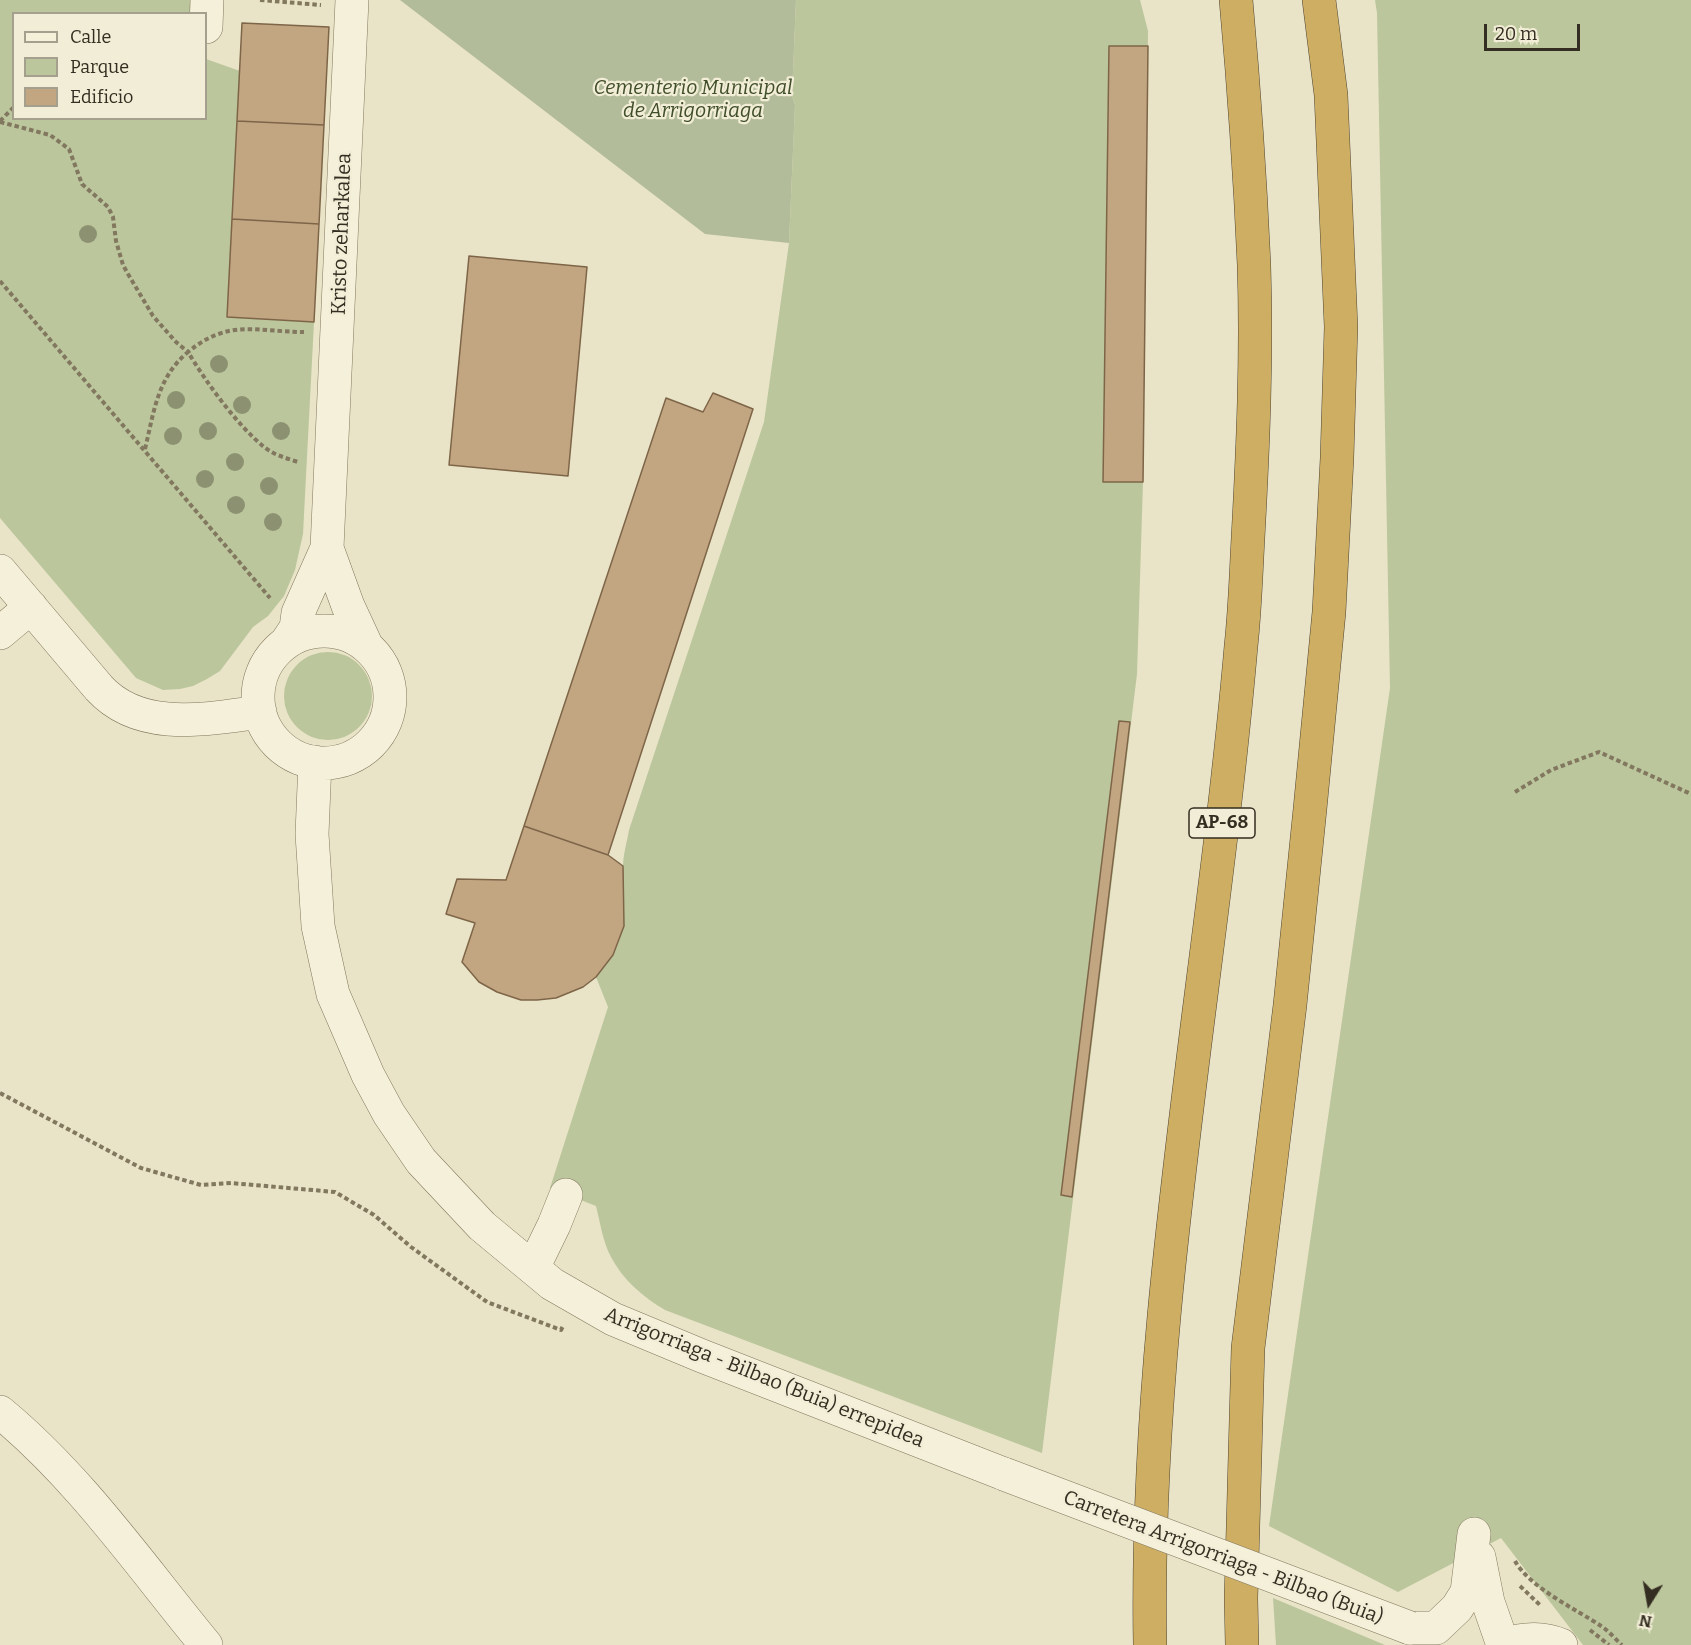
<!DOCTYPE html>
<html>
<head>
<meta charset="utf-8">
<style>
	body { margin:0 }
	#map { position:relative; width:1691px; height:1645px; overflow:hidden; background:#e9e4c7; font-family:Bitter,serif }
	canvas { display:block }
	.legend { position:absolute; left:12px; top:12px; width:195px; height:108px; box-sizing:border-box; background:#f1edd6; border:2px solid #a5a08e; margin:0; padding:8px 10px; list-style:none; font-size:18px; color:#342d21 }
	.legend li { display:flex; align-items:center; gap:12px; height:30px }
	.legend b { width:30px; border:2px solid #a5a08e }
	.north { position:absolute; left:1619px; top:1573px; width:60px; height:60px; -webkit-text-stroke:4px #f1edd6; paint-order:stroke; rotate:191deg; font-size:16px; font-weight:700; line-height:24px; text-align:center; color:#342d21 }
	.north::after { content:''; display:block; margin:auto; width:21px; height:27px; background:#342d21; clip-path:polygon(50% 0,100% 100%,50% 72%,0 100%) }
	.scale { position:absolute; left:1484px; top:24px; width:96px; height:27px; box-sizing:border-box; border:3px solid #342d21; border-top:0; padding-left:8px; font-size:18px; line-height:21px; white-space:nowrap; color:#342d21; -webkit-text-stroke:4px #f1edd6; paint-order:stroke }
</style>
</head>
<body>
<div id="map">
<canvas width="1691" height="1645"></canvas>
<ul class="legend">
<li><b style="height:8px;background:#f5f0d9"></b>Calle</li>
<li><b style="height:16px;background:#bbc69c"></b>Parque</li>
<li><b style="height:16px;background:#c2a682"></b>Edificio</li>
</ul>
<div class="north">N</div>
<div class="scale">20 m</div>
</div>
<script>
const ctx = document.querySelector('canvas').getContext('2d');
ctx.lineJoin = 'round';
function paint(path, color) { ctx.fillStyle = color; ctx.fill(path, 'evenodd'); }
function stroke(path, color, width, dash) { ctx.strokeStyle = color; ctx.lineWidth = width; ctx.lineCap = dash ? 'butt' : 'round'; ctx.setLineDash(dash || []); ctx.stroke(path); }
function label(font, color, halo, rows, align = 'center') {
  ctx.font = font + ' Bitter,serif'; ctx.lineWidth = 4.5; ctx.setLineDash([]); ctx.textBaseline = 'middle'; ctx.strokeStyle = halo; ctx.fillStyle = color; for (const [text, x, y, turn = 0] of rows) {
    ctx.save(); ctx.translate(x, y); ctx.rotate((+turn || 0) * Math.PI / 180); ctx.textAlign = isNaN(turn) ? turn : align; if (halo) ctx.strokeText(text, 0, 0); ctx.fillText(text, 0, 0); ctx.restore();
  }
}
const green = new Path2D(`
	M0 0H207L206 14H14V118H206V59L240 71 227 317 314 322 303 534 295 570 284 596 268 616 253 627 220 671 207 679 193 686 180 689 163 690 136 678 0 518Z
	M796 0H1140L1148 31 1143 482 1137 674 1042 1453 665 1310C643 1297 623 1280 611 1257 603 1242 600 1222 596 1206L550 1188 608 1007 596 977C631 939 623 915 623 867 623 855 627 842 629 830L764 422 789 243 795 105 792 96Z
	M1375 0H1691V1645H1583L1501 1538 1398 1592 1269 1526 1390 688 1377 13Z
	M284 696a44 44 0 1 1 88 0a44 44 0 1 1-88 0Z
	M1273 1598 1385 1645H1276Z`);
const cemetery = new Path2D(`
	M400 0H796L792 96 795 105 789 243 705 234Z`);
const building = new Path2D(`
	M242 23 329 27 324 125 237 121Z
	M1109 46H1148L1143 482H1103Z
	M237 121 324 125 319 224 232 219Z
	M232 219 319 224 314 322 227 317Z
	M469 256 587 267 568 476 449 465Z
	M713 393 753 409 608 855 524 826 666 398 703 412Z
	M1119 721 1130 722 1072 1197 1061 1195Z
	M524 826 608 855 623 866 624 926 613 955 596 977 583 987 556 998 537 1000H521L497 992 479 982 462 962 475 923 446 914 457 879 506 880Z`);
const path = new Path2D(`
	M260 0 321 5
	M0 121 14 107
	M0 122 50 135 69 149 82 184 108 207 113 217 116 241 123 265 128 274 153 316 176 342 188 352C229 318 257 332 304 332
	M0 281 270 598
	M145 449C154 412 157 378 188 352 206 382 237 425 264 447 274 455 286 458 298 462
	M1515 792 1551 770 1599 752 1691 794
	M0 1093 141 1168 201 1185 231 1183 335 1192 374 1215 411 1247 487 1302 561 1330 563 1326
	M1515 1561C1530 1588 1576 1609 1601 1626 1609 1631 1615 1639 1622 1645
	M1520 1586 1540 1605
	M1590 1630 1609 1645`);
const minor = new Path2D(`
	M206 27 207 0
	M327 548 348 606 367 647
	M0 571 99 688C140 733 207 719 260 712
	M258 697a66 66 0 1 1 132 0a66 66 0 1 1-132 0Z
	M0 633 31 607
	M286 643 296 628 298 613 327 548 352 0
	M315 762 312 834 318 926 333 994 368 1075 389 1114 421 1161 482 1226 552 1284 613 1319 702 1356 1004 1474
	M533 1268 554 1225 566 1195
	M0 1412C80 1478 140 1565 206 1645
	M1479 1557 1488 1602 1503 1645
	M1410 1628H1436L1457 1608 1467 1592 1474 1534
	M1504 1645C1524 1638 1542 1637 1561 1645`);
const highway = new Path2D(`
	M1150 1645C1144 1310 1212 979 1241 646 1245 610 1246 574 1248 538 1253 447 1257 356 1254 265 1250 176 1244 88 1236 0
	M1242 1645 1241 1598 1248 1348 1290 1005 1310 809 1329 612 1337 458 1341 327 1331 95 1319 0`);
const minorBridge = new Path2D(`
	M1004 1474 1410 1628`);
const trees = [
	[88,234],
	[219,364],
	[176,400],
	[242,405],
	[208,431],
	[281,431],
	[173,436],
	[235,462],
	[205,479],
	[269,486],
	[236,505],
	[273,522]
];
const shields = [
	[1222,823,66]
];
const shieldNames = [
	["AP-68",1222,823]
];
const parkNames = [
	["Cementerio Municipal",693,88],
	["de Arrigorriaga",693,111]
];
const streetNames = [
	["Kristo zeharkalea",342,234,-88],
	["Arrigorriaga - Bilbao (Buia) errepidea",764,1378,22],
	["Carretera Arrigorriaga - Bilbao (Buia)",1223,1558,21]
];
paint(green, '#bbc69c');
paint(cemetery, '#b3bc9a');
paint(building, '#c2a682');
stroke(building, '#7e6548', 1.5);
stroke(minor, '#82775f', 34);
stroke(highway, '#514532', 34);
stroke(path, '#82775f', 4, [4.5, 3]);
stroke(minor, '#f5f0d9', 33);
stroke(highway, '#cdae63', 33);
stroke(minorBridge, '#82775f', 34, []);
stroke(minorBridge, '#f5f0d9', 33);
ctx.fillStyle = '#8c9271';
for (const [x, y] of trees) { ctx.beginPath(); ctx.arc(x, y, 9, 0, 2 * Math.PI); ctx.fill(); }
for (const [x, y, w] of shields) { const box = new Path2D(); box.roundRect(x - w / 2, y - 15, w, 30, 4.5); ctx.fillStyle = '#f1edd6'; ctx.fill(box); stroke(box, '#342d21', 1.5); }
label('bold 18px', '#342d21', null, shieldNames);
label('italic 20px', '#404e2a', '#f1edd6', parkNames);
label('20px', '#342d21', '#f1edd6', streetNames);
</script>
</body>
</html>
